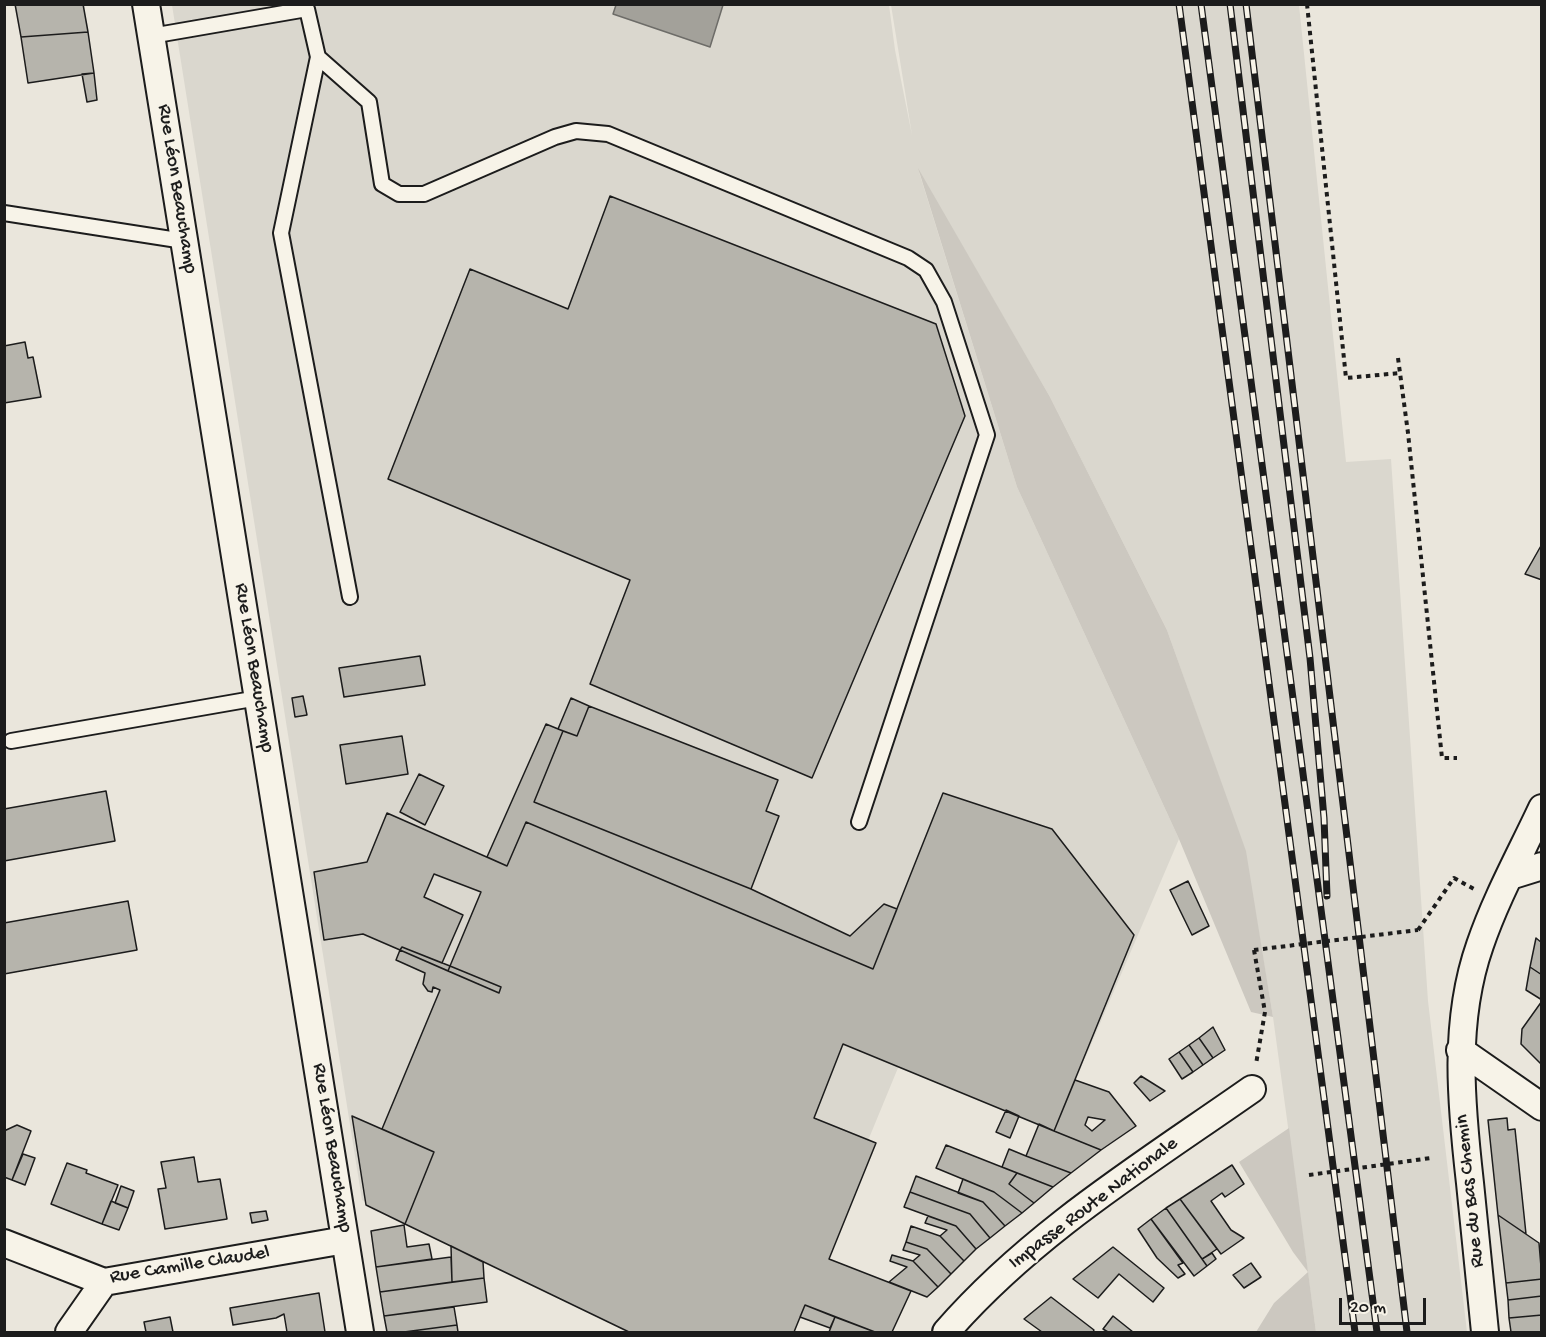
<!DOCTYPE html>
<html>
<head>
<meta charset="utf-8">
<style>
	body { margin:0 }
	#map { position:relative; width:1546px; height:1337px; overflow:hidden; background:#eae6dc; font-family:"Gochi Hand",sans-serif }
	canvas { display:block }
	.frame { position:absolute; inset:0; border:6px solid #1c1c1c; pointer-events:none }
	.scale { position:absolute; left:1339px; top:1298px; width:87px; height:27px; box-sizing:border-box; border:3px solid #1c1c1c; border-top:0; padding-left:8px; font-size:18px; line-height:21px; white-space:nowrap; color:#1c1c1c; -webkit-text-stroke:4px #f7f3e8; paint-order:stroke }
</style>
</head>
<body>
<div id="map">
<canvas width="1546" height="1337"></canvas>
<div class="frame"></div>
<div class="scale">20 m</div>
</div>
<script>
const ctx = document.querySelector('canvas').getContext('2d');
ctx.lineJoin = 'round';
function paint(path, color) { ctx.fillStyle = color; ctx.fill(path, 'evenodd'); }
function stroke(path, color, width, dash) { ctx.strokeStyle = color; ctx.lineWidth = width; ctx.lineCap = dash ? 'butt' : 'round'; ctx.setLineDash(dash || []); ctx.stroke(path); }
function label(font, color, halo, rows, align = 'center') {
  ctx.font = font + ' "Gochi Hand",sans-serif'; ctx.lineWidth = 5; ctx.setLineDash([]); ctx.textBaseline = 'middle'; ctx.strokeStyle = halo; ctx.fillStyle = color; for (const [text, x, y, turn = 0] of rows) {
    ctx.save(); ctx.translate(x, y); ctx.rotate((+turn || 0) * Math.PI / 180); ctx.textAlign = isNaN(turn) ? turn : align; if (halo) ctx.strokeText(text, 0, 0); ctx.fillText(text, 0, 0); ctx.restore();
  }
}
const built = new Path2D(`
	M172 5H889L895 50 912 135 891 5H1299L1346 462 1391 459 1428 1001 1467 1332H1316L1273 1017 1245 851 1167 630 1050 397 919 172 1017 487 1179 839 1054 1131 900 1063 789 1332H659L362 1200Z`);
const green = new Path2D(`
	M918 168 1050 397 1167 630 1246 851 1273 1017 1251 1012 1179 839 1017 487Z
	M1289 1128 1316 1332H1256L1274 1303 1308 1272 1293 1252 1239 1162Z`);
const water = new Path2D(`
	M616 5V4L723 5 710 47 613 14Z`);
const building = new Path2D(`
	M15 4H83L88 32 21 37Z
	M88 32 94 73 28 83 21 37Z
	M94 73 97 100 87 102 82 74Z
	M610 196 936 324 965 416 812 778 590 684 630 580 388 479 470 269 568 309Z
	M25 342 28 358 33 357 41 397 4 403V346Z
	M1542 544V580L1525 574Z
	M420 656 425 685 344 697 339 668Z
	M303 696 307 715 295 717 292 698Z
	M571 698 589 706 577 736 558 729Z
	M589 706 778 780 766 811 779 816 751 889 534 802 563 731 577 736Z
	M546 724 563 731 534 802 751 889 850 936 884 904 897 909 873 969 526 822 507 866 487 857Z
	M402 736 408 774 346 784 340 745Z
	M419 774 444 786 425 825 400 812Z
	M106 791 115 841 4 861V809Z
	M943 793 1052 829 1134 935 1054 1131 843 1044 814 1118 876 1143 829 1259 911 1291 892 1332H875L805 1305 794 1332H629L405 1224 434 1152 382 1129 440 990 433 987 432 992 428 991 423 984 425 973 396 960 400 950 363 934 324 940 314 872 367 862 387 813 507 866 526 822 873 969ZM434 874 481 892 450 966 501 987 499 993 400 950 402 947 442 963 463 915 424 897Z
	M1188 881 1209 926 1192 935 1170 890Z
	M128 901 137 950 4 974V923Z
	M1536 938 1542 943V975L1530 967Z
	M402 947 450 966 448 971 400 950Z
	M450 966 501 987 499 993 448 971Z
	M1530 967 1542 975V1000L1526 990Z
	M1542 1001V1065L1521 1044 1522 1029Z
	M1213 1027 1225 1050 1213 1058 1199 1038Z
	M1199 1038 1213 1058 1203 1065 1189 1045Z
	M1189 1045 1203 1065 1193 1072 1179 1052Z
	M1179 1052 1193 1072 1182 1079 1169 1059Z
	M1141 1076 1165 1091 1150 1101 1134 1083Z
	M1075 1080 1109 1092 1136 1126 1101 1150 1054 1131ZM1088 1117 1105 1120 1092 1131 1085 1125Z
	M1006 1110 1019 1116 1010 1138 996 1132Z
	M352 1116 434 1152 405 1224 366 1205Z
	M1507 1118 1508 1130 1515 1129 1526 1234 1498 1215 1488 1120Z
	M1039 1124 1054 1131 1101 1150 1071 1173 1026 1156Z
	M17 1125 31 1131 12 1180 4 1177V1131Z
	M946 1145 1017 1173 1009 1184 1034 1203 1022 1213 994 1192 936 1168Z
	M1009 1149 1026 1156 1071 1173 1053 1187 1002 1167Z
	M23 1154 35 1158 25 1185 12 1180Z
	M194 1157 198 1182 220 1179 227 1219 165 1229 158 1189 166 1188 161 1162Z
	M67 1163 87 1170 86 1173 118 1185 102 1224 51 1204Z
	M1232 1165 1244 1184 1225 1197 1222 1193 1211 1201 1231 1230 1244 1238 1221 1254 1180 1199Z
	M1017 1173 1053 1187 1034 1203 1009 1184Z
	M916 1176 983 1202 1005 1226 990 1238 970 1214 910 1192Z
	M963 1179 994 1192 1022 1213 1005 1226 983 1202 958 1193Z
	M121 1186 134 1191 128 1208 115 1203Z
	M910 1192 970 1214 990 1238 976 1249 956 1226 904 1207Z
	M1180 1199 1217 1249 1202 1259 1166 1208Z
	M111 1201 128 1208 119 1230 102 1224Z
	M1166 1208 1207 1266 1194 1276 1151 1219Z
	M266 1211 268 1220 252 1223 250 1213Z
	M1498 1215 1539 1243 1542 1279 1506 1283Z
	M928 1216 956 1226 976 1249 964 1261 940 1236 947 1230 925 1223Z
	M1151 1219 1183 1263 1178 1265 1185 1274 1178 1278 1157 1258 1138 1229Z
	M404 1225 407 1247 429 1244 432 1259 376 1267 371 1231Z
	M911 1226 940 1236 964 1261 951 1274 927 1249 906 1242Z
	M906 1242 927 1249 951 1274 938 1287 913 1261 920 1255 903 1250Z
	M451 1246 483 1262 484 1278 452 1282Z
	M1113 1247 1164 1288 1153 1302 1119 1274 1098 1298 1073 1279Z
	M1212 1253 1216 1259 1207 1266 1202 1259Z
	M892 1255 913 1261 938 1287 927 1297 889 1282 907 1267 890 1261Z
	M451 1257 452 1282 380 1292 376 1267Z
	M1251 1263 1261 1277 1244 1288 1233 1275Z
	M484 1278 487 1302 384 1316 380 1292Z
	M1542 1279V1296L1508 1300 1506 1283Z
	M319 1293 325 1332H287L284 1314 276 1318 233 1325 230 1308Z
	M1542 1296V1315L1509 1318 1508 1300Z
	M1051 1297 1094 1330 1093 1332H1042L1024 1319Z
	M805 1305 835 1317 830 1328 800 1317Z
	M454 1307 457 1325 404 1332H387L384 1316Z
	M1542 1315V1332H1511L1509 1318Z
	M1113 1316 1133 1332H1108L1103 1329Z
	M170 1317 173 1332H146L144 1322Z
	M835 1317 875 1332H829Z
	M457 1325 458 1332H404Z`);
const path = new Path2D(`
	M1307 4 1346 378 1400 373
	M1398 358 1408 433 1442 758H1457
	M1418 930 1454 878 1474 889
	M1254 950 1265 1012 1256 1064
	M1309 1175 1431 1158`);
const service = new Path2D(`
	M151 36 307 9 318 57 281 233 350 597
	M318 57 369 102 382 184 399 194H424L555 137 576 131 608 134 908 258 926 270 944 302 987 435 859 822
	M4 213 184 241
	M11 741 258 698`);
const minor = new Path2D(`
	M146 4 360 1332
	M1510 876 1542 866
	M1460 1050 1542 1107
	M4 1243 104 1282 345 1240
	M69 1332 104 1282
	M946 1332C1032 1233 1145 1164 1252 1089
	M1485 1332C1480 1283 1475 1233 1470 1183 1461 1104 1453 1022 1480 945 1496 898 1521 853 1542 808`);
const rail = new Path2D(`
	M1179 4 1355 1332
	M1201 4 1377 1332
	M1230 4 1310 658 1324 818 1327 896
	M1246 4 1407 1332`);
const pathBridge = new Path2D(`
	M1254 950 1418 930`);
const streetNames = [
	["Rue Léon Beauchamp",176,189,81],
	["Rue Léon Beauchamp",253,668,81],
	["Rue Léon Beauchamp",331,1148,81],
	["Rue du Bas Chemin",1471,1191,-96],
	["Impasse Route Nationale",1094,1204,-37],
	["Rue Camille Claudel",190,1266,-9]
];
paint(built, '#dad7ce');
paint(green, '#ccc8c0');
paint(water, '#a3a19a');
stroke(water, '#6d6c68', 1.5);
paint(building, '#b6b4ac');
stroke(building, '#1c1c1c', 1.5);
stroke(service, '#1c1c1c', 18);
stroke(minor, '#1c1c1c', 30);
stroke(path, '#1c1c1c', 4, [4.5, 4.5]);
stroke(service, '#f7f3e8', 14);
stroke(minor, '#f7f3e8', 26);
stroke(rail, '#1c1c1c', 7);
stroke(rail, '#f7f3e8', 4.5, [14]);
stroke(pathBridge, '#1c1c1c', 4, [4.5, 4.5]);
label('20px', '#1c1c1c', '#f7f3e8', streetNames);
</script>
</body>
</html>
